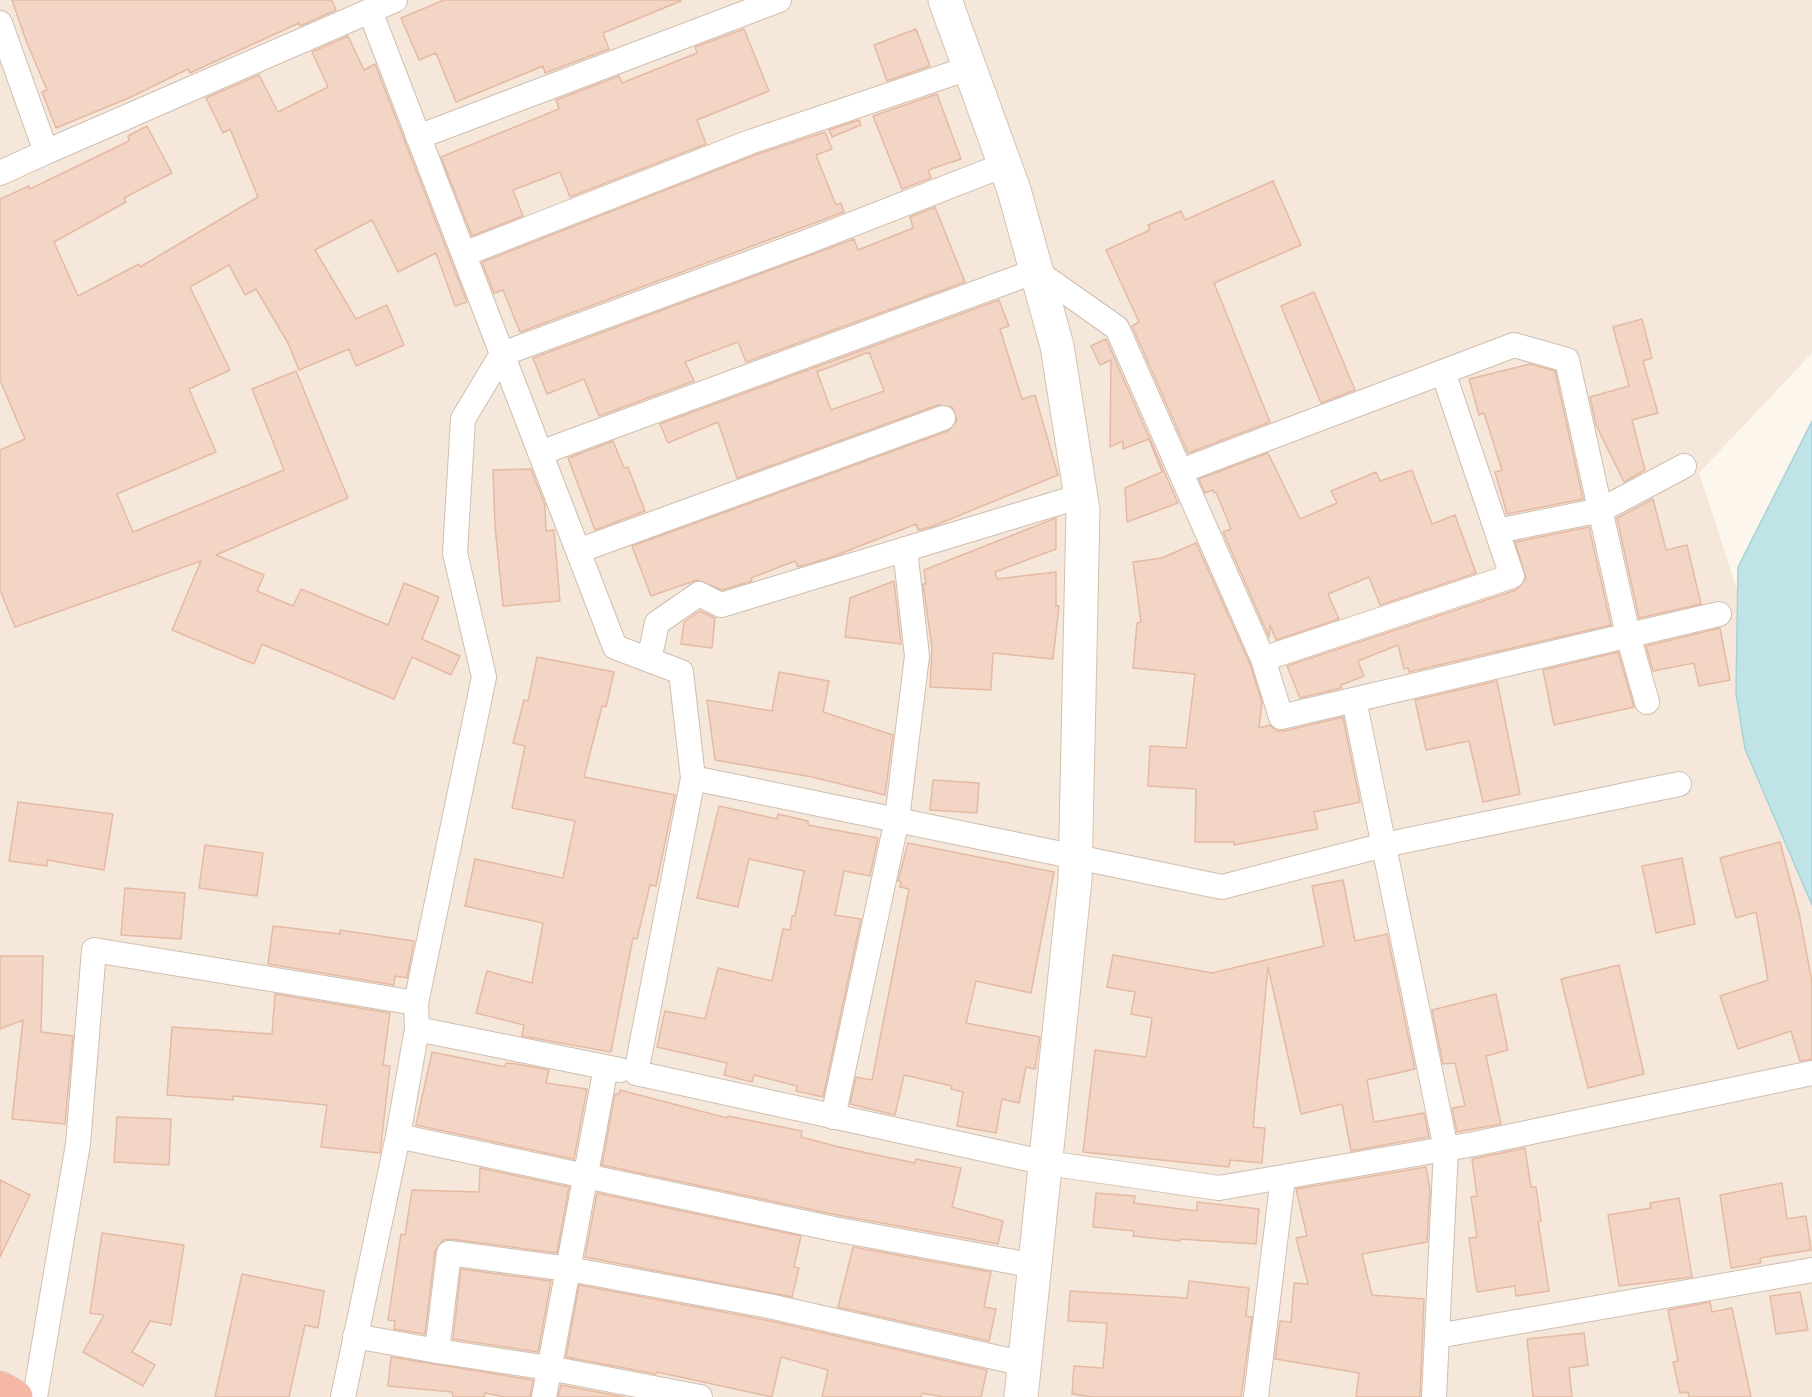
<!DOCTYPE html>
<html>
<head>
<meta charset="utf-8">
<style>
	body { margin:0 }
	canvas { display:block; background:#fdf6ec }
</style>
</head>
<body>
<canvas width="1812" height="1397"></canvas>
<script>
const ctx = document.querySelector('canvas').getContext('2d');
ctx.lineJoin = 'round';
function paint(path, color) { ctx.fillStyle = color; ctx.fill(path, 'evenodd'); }
function stroke(path, color, width, dash) { ctx.strokeStyle = color; ctx.lineWidth = width; ctx.lineCap = dash ? 'butt' : 'round'; ctx.setLineDash(dash || []); ctx.stroke(path); }
const residential = new Path2D(`
	M0 0H1812V353L1699 473 1812 818V1397H0Z`);
const water = new Path2D(`
	M1812 421V905L1745 749 1736 693 1738 567Z`);
const building = new Path2D(`
	M12 0H332L336 10 300 26 299 23 190 73 188 69 131 97 56 128 42 92 47 90 27 43Z
	M444 0H681V1L603 33 609 49 545 73 543 66 456 102 436 53 419 60 401 18Z
	M744 29 769 91 697 120 706 144 570 197 560 172 513 190 523 216 472 236 441 157 559 109 556 100 619 76 622 83 697 53 695 47Z
	M916 29 930 66 887 81 874 45Z
	M348 36 364 70 375 64 467 302 455 306 436 253 398 272 372 220 315 250 356 319 387 305 404 345 356 366 349 349 299 370 288 343 256 289 245 295 229 265 190 287 230 370 189 389 216 452 117 494 133 532 284 470 252 389 296 371 348 498 216 555 264 575 257 591 293 606 301 589 388 625 404 583 439 597 422 639 460 656 451 675 412 657 394 699 262 644 254 664 172 630 201 561 15 627 0 590V450L25 439 0 380V199L29 186 30 189 129 141 128 136 147 126 172 173 124 198 126 202 54 242 78 296 139 264 140 267 258 197 230 129 223 133 206 98 259 75 278 112 328 87 312 52Z
	M937 94 961 159 928 170 931 178 902 189 873 116Z
	M859 120 861 125 832 137 829 130Z
	M825 132 832 149 816 155 836 205 841 203 844 212 520 332 503 290 494 293 482 262 755 155Z
	M1273 181 1301 245 1214 283 1270 422 1188 453 1132 326 1139 322 1106 250 1150 230 1148 225 1181 211 1185 220Z
	M935 207 965 282 746 362 738 342 685 362 694 381 599 416 584 379 547 394 533 358 854 239 858 250 913 228 910 217Z
	M1314 292 1355 390 1321 403 1281 306Z
	M999 300 1009 326 1000 329 1022 399 1035 395 1058 475 931 527 918 530 916 524 832 557 798 567 795 561 751 578 752 581 722 590 697 580 651 596 632 546 948 431 957 420 952 407 938 405 737 478 718 422 668 443 660 424ZM869 352 884 391 831 410 817 372Z
	M1642 319 1652 358 1643 361 1658 413 1632 420 1645 470 1624 482 1596 425 1590 397 1629 386 1613 327Z
	M1106 339 1178 503 1127 522 1125 488 1162 472 1149 439 1123 449V441L1110 447 1111 360 1100 365 1091 346Z
	M1530 364 1555 371 1583 499 1507 514 1495 472 1502 470 1484 413 1479 415 1469 379Z
	M613 441 624 468 628 467 645 511 595 530 568 458Z
	M1268 453 1300 519 1337 503 1331 491 1376 472 1380 481 1412 470 1432 524 1455 515 1476 573 1380 605 1369 577 1328 594 1339 619 1276 640 1270 625 1269 637 1223 532 1231 529 1216 492 1214 493 1213 490 1205 493 1199 479Z
	M531 469 545 505 546 531 554 530 560 601 503 606 495 526 493 470Z
	M1653 499 1666 550 1687 545 1701 604 1639 618 1617 518Z
	M1056 518V549L995 572 997 579 1056 572V606H1059L1053 659 993 653 991 690 930 687 932 648 923 584H926L924 570Z
	M1589 527 1611 625 1409 672 1408 668 1404 669 1398 645 1358 661 1364 676 1341 685V688L1300 698 1287 666 1516 590 1526 578 1515 542Z
	M1196 543 1250 664 1262 702 1259 728 1270 725 1277 731H1284L1343 717 1360 802 1314 812 1318 829 1234 845V842H1195L1196 789 1148 786 1150 746 1186 748 1195 674 1133 668 1137 623 1141 622 1133 562 1162 558Z
	M894 581 901 644 845 637 850 598Z
	M700 611 715 618 712 648 681 644 684 622Z
	M1720 628 1730 680 1699 686 1694 663 1653 671 1646 646Z
	M1618 652 1634 707 1554 725 1543 670Z
	M537 657 614 672 606 707 602 706 584 777 675 795 656 886 650 885 637 939 633 938 611 1052 522 1036 524 1025 476 1013 487 971 532 983 543 923 465 906 475 859 563 878 575 821 512 808 525 746 513 743 524 700 528 701Z
	M779 672 829 681 823 712 893 735 885 795 812 777 715 760 707 700 772 711Z
	M1497 681 1520 794 1483 802 1469 741 1426 750 1415 700Z
	M933 780 979 783 977 813 930 810Z
	M18 802 113 814 104 870 47 860V866L9 861Z
	M719 806 777 819 778 814 808 821V825L878 838 870 876 844 871 835 915 861 919 823 1097 796 1091 797 1086 754 1075 752 1082 724 1075 727 1063 657 1047 665 1011 705 1019 718 968 772 981 783 929 790 930 792 916H795L804 871 749 859 738 907 697 898Z
	M1780 842 1799 913 1812 982V1059L1800 1061 1791 1031 1738 1049 1720 996 1768 980 1756 912 1736 918 1720 858Z
	M908 843 1054 872 1031 993 976 981 966 1023 1040 1037 1035 1069 1026 1067 1019 1103 1002 1099 996 1133 957 1126 963 1092 951 1089 952 1086 904 1075 895 1115 850 1104 856 1077 872 1080 909 889 900 887 901 882 898 881Z
	M205 845 263 853 257 896 199 888Z
	M1682 858 1695 924 1656 933 1642 866Z
	M1343 880 1355 941 1387 934 1415 1069 1367 1080 1374 1122 1424 1113 1429 1137 1351 1151 1342 1104 1301 1114 1268 967 1253 1127 1265 1128 1262 1163 1230 1160 1229 1167 1083 1152 1095 1050 1146 1057 1152 1018 1131 1014 1135 992 1107 987 1113 955 1212 973 1324 946 1312 886Z
	M125 888 185 893 181 939 121 935Z
	M273 926 340 934V930L414 941 407 978 395 976 394 985 268 964Z
	M0 956H43L41 1032 73 1036 65 1124 12 1119 23 1020 0 1029Z
	M1619 965 1644 1074 1588 1088 1561 979Z
	M275 994 390 1013 383 1065 390 1066 380 1153 321 1147 327 1105 233 1096V1100L167 1095 172 1027 272 1034Z
	M1496 994 1508 1050 1486 1056 1501 1124 1457 1132 1452 1108 1465 1106 1455 1063 1443 1064 1432 1010Z
	M432 1052 505 1067 506 1063 517 1064 549 1070 546 1083 587 1089 574 1159 416 1125Z
	M620 1090 727 1118 728 1116 802 1131 801 1137 839 1147 915 1163 916 1159 961 1168 952 1207 1003 1221 998 1244 837 1215 602 1165 615 1094H619Z
	M117 1117 171 1119 169 1165 114 1162Z
	M1525 1148 1531 1187H1536L1541 1221H1538L1549 1291 1516 1296 1515 1286 1477 1292 1469 1238 1477 1237 1471 1197 1477 1196 1472 1159Z
	M1426 1167 1430 1190 1427 1242 1362 1254 1372 1295 1424 1299 1420 1397H1356L1359 1373 1275 1359 1280 1321 1291 1322 1294 1283 1308 1284 1296 1238 1307 1236 1296 1189Z
	M480 1168 569 1187 557 1253 451 1239 443 1240 435 1251 425 1334 394 1329 395 1321 388 1320 401 1234 405 1235 412 1190 479 1192Z
	M0 1180 30 1195 0 1257Z
	M1782 1183 1787 1219 1806 1216 1811 1250 1760 1258 1761 1263 1731 1268 1720 1195Z
	M597 1193 801 1236 794 1267 799 1268 792 1297 585 1257Z
	M1096 1193 1135 1196 1134 1203 1197 1211V1202L1259 1209 1256 1244 1180 1239V1241L1133 1236 1134 1231 1093 1227Z
	M1679 1198 1692 1277 1619 1286 1608 1215 1651 1208 1650 1203Z
	M102 1233 184 1245 171 1325 150 1321 132 1352 155 1365 143 1386 83 1352 104 1315 90 1313Z
	M853 1247 991 1272 984 1307 996 1309 989 1341 838 1307Z
	M461 1269 551 1281 538 1352 453 1339Z
	M242 1274 324 1291 318 1328 305 1325 289 1397H215Z
	M1189 1281 1249 1288 1246 1316 1252 1317 1241 1397H1092L1072 1394 1074 1366 1103 1368 1107 1323 1068 1321 1070 1291 1187 1298Z
	M579 1285 766 1320 987 1370 981 1397H943L922 1393 921 1397H822L828 1370 781 1357 772 1397 657 1372 656 1374 566 1357Z
	M1800 1292 1808 1330 1776 1334 1770 1296Z
	M1710 1302 1712 1312 1732 1308 1751 1397H1689L1688 1392 1680 1393 1673 1362 1678 1361 1668 1310Z
	M1584 1333 1588 1365 1569 1368 1572 1397H1533L1527 1339Z
	M391 1357 533 1380 530 1397H505L485 1393 484 1397H453L452 1392 388 1386Z
	M561 1385 624 1397H558Z`);
const street = new Path2D(`
	M370 11 615 647 681 672 693 778 1222 887 1384 845 1679 784
	M0 23 46 152 0 173
	M418 137 779 0
	M46 152 395 0
	M464 254 750 142 969 68
	M540 453 1036 271 1117 328 1263 659 1281 717 1719 614
	M1181 471 1514 345 1567 360 1628 635 1647 702
	M1497 531 1601 510 1684 466
	M578 551 943 418
	M1263 659 1512 576 1443 372
	M649 660 657 623 699 594 721 605 1081 496
	M1354 700 1446 1149 1434 1397
	M693 778 636 1073 1047 1163 1219 1188 1474 1144 1812 1073
	M416 1003 417 1029 398 1136 834 1229 1036 1266
	M417 1029 620 1070
	M833 1117 897 819 917 656 905 549
	M355 1336 437 1351 449 1253 569 1269 769 1306 1025 1364
	M1437 1336 1812 1270
	M437 1351 549 1368 700 1397
	M35 1397 78 1144 94 950 416 1003 484 677 455 553 463 419 502 354 804 243 1004 165
	M343 1397 398 1136
	M544 1397 606 1067
	M1256 1397 1283 1177`);
const secondary = new Path2D(`
	M945 0 1014 190 1057 346 1083 510 1075 880 1021 1397`);
const highway = new Path2D(`
	M0 1388 16 1397`);
paint(residential, '#f5e8da');
paint(water, '#c0e3e7');
stroke(water, '#a6d3d9', 1.5);
paint(building, '#f2d5c4');
stroke(building, '#e5baa4', 1.5);
stroke(street, '#d0beb0', 26);
stroke(secondary, '#d5c0b0', 35);
stroke(highway, '#d9d1cd', 35);
stroke(street, '#fff', 24);
stroke(secondary, '#fff', 33);
stroke(highway, '#f6b7a4', 33);
</script>
</body>
</html>
